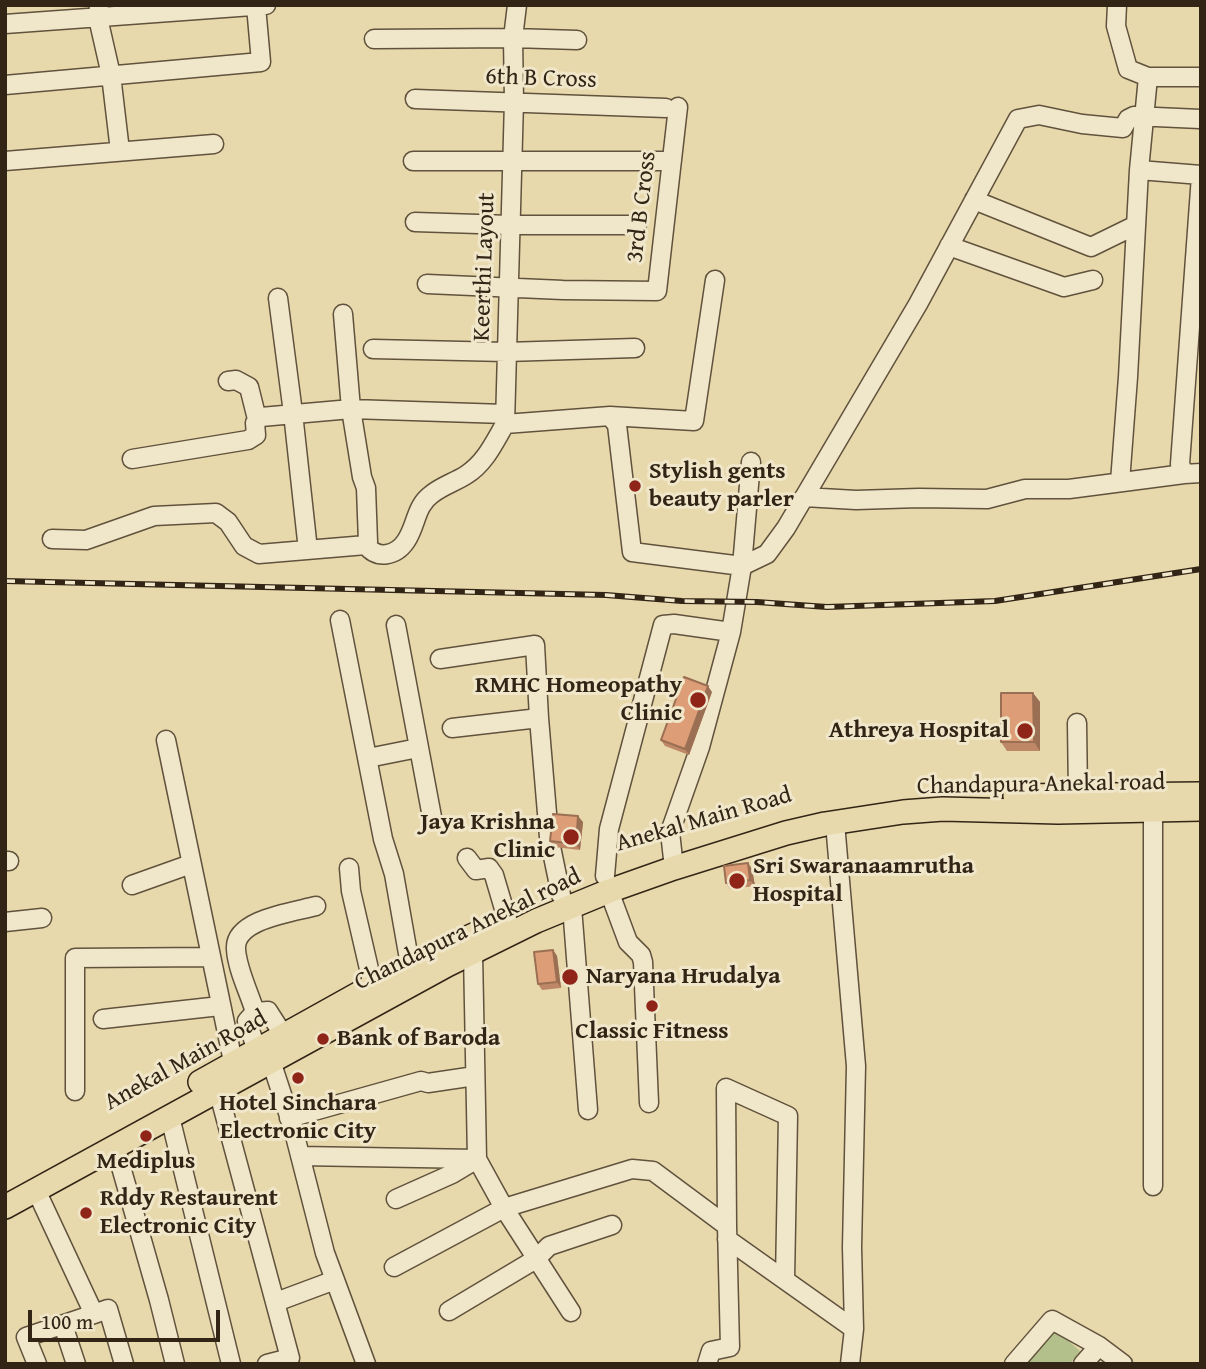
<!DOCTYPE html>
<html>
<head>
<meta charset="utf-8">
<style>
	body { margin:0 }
	#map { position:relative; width:1206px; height:1369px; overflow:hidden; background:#e8d9ad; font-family:"Gentium Book Plus",serif }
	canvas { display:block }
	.frame { position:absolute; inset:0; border:7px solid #322516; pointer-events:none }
	.scale { position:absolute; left:28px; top:1310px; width:192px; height:32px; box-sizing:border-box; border:4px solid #322516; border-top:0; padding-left:9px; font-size:21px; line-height:24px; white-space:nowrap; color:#322516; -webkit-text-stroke:5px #f0e6ca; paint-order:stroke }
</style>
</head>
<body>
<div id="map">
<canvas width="1206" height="1369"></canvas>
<div class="frame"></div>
<div class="scale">100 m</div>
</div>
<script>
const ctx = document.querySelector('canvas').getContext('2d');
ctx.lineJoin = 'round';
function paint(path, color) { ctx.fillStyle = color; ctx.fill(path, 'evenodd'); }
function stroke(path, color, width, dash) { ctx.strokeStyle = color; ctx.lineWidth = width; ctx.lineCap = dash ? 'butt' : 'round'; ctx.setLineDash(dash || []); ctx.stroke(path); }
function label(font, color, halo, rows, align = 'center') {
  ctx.font = font + ' "Gentium Book Plus",serif'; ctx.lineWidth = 6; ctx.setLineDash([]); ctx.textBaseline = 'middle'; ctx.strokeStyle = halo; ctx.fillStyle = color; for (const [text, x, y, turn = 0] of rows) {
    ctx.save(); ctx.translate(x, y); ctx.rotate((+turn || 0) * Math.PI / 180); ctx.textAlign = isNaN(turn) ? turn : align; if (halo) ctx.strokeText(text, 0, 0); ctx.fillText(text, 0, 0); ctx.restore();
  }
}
const green = new Path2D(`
	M1056 1330 1080 1351 1070 1364H1027Z`);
const minor = new Path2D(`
	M99 5 98 18 111 75 120 151
	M517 5 513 38 514 101 505 424 610 416 617 425 632 552 742 566 731 632 700 747 670 832 674 868
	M1117 5 1116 26 1128 69 1148 77H1201
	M5 24 266 5
	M374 39 513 38 577 40
	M1148 77 1139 170 1201 175
	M5 85 261 62 256 6
	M415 99 666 108
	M5 161 214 144
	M413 161H672
	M1201 176 1180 464 1184 474 1201 473
	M974 200 1091 247 1136 225
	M415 222 510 225H637
	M949 246 1064 287 1093 280
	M427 284 563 290 657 291 678 107
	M278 298 293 413 308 550
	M373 349 506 352 635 348
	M228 381 236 380 249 387 257 419
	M610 416 694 421 715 280
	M132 459 248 440 256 435 255 423 261 417 351 409 505 414
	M751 462 742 566 767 554 786 528 918 304 1018 119 1039 115 1082 124 1123 128 1128 119 1134 116 1200 119
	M1120 482 1128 377 1139 170
	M804 497 856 500 919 498 987 499 1025 489H1069L1184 474
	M52 539 86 540 154 516 216 513 228 522 244 546 259 554 366 545 368 542 366 488 362 477 351 409 343 314
	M366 545C377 560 396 556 406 541 417 525 415 506 432 494 442 486 455 482 466 475 485 463 494 443 505 424
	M340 620 383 839 394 874 410 965
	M396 625 432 817
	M440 659 535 645 539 718
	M1077 723 1078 795
	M452 728 539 718 549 837 561 895
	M166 740 236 1076
	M368 758 418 748
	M835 823 856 1066 852 1247 854 1329 850 1364
	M467 858 476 870 489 868 494 875 507 919
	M5 861H9
	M349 868 351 891 375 995
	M605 876 609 829 663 625 674 624 731 632
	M132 885 191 864
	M609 891 628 942 641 955 643 962 649 1103
	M572 907 588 1110
	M5 922 42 918
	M473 953 477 1159 504 1208 571 1312
	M255 1012C249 992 237 969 236 949 234 919 294 912 316 906
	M103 1019 220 1006
	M257 1051 247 1021 255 1012 268 1011 284 1036
	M271 1061 293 1128 325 1253 366 1364
	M218 1090 290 1358 267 1364
	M75 1091V958L210 957
	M170 1117 231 1364
	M289 1118 421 1081 428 1083 475 1076
	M115 1146 159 1300 175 1364
	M300 1156 477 1159
	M1153 1186V810
	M36 1190 94 1314 108 1309 124 1364
	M396 1199 452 1174 477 1159
	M727 1226 726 1088 788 1116 785 1280
	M727 1239 854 1329
	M394 1267 504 1208 632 1169 653 1171 727 1226 730 1347 711 1351 707 1364
	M276 1302 335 1280
	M449 1311 536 1259 549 1246 612 1225
	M63 1325 76 1364
	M37 1364 26 1337 94 1314
	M1014 1364 1052 1320 1099 1346 1123 1364
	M1083 1364 1099 1346`);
const major = new Path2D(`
	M1015 796 1201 794
	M200 1082 410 965 497 924
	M5 1207 447 965 536 921 609 891 674 868 786 833 825 824 903 812 943 809 1058 812 1201 809`);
const rail = new Path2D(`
	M5 581 606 595 682 601 757 602 827 607 995 601 1201 569`);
const wall = new Path2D(`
	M712 692 689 755 665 746 661 740Z
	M1033 693 1040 702V751H1007L1001 742Z
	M583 822 580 850 554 847 550 841Z
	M752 869 755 886 730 889 726 883Z
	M553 950 557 956 561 988 542 990 538 984Z`);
const shadedWall = new Path2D(`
	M708 686 712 692 689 755 685 749Z
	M1033 693 1040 702V751L1034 742Z
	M578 816 583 822 580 850 576 844Z
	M748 863 752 869 755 886 750 880Z
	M553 950 557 956 561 988 557 982Z`);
const building = new Path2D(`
	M684 677 708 686 685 749 661 740Z
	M1001 693H1033L1034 742H1001Z
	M553 814 578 816 576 844 550 841Z
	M748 863 750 880 726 883 724 866Z
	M553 950 557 982 538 984 534 952Z`);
const markers = [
	[635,486,7,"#8f2418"],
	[698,700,9,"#8f2418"],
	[1025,731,9,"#8f2418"],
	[571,837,9,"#8f2418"],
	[737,881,9,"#8f2418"],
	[570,977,9,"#8f2418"],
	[652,1006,7,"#8f2418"],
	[323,1039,7,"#8f2418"],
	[298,1078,7,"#8f2418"],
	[146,1136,7,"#8f2418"],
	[86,1213,7,"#8f2418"]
];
const streetNames = [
	["6th B Cross",541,79,2],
	["3rd B Cross",642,207,-83],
	["Keerthi Layout",485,267,-88],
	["Chandapura Anekal road",1041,785,-1],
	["Anekal Main Road",704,820,-16],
	["Chandapura Anekal road",468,930,-26],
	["Anekal Main Road",186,1061,-29]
];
const poiNames = [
	["Stylish gents",649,472],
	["beauty parler",649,500],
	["RMHC Homeopathy",682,686,"right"],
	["Clinic",682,714,"right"],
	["Athreya Hospital",1009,731,"right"],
	["Jaya Krishna",555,823,"right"],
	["Clinic",555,851,"right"],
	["Sri Swaranaamrutha",753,867],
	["Hospital",753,895],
	["Naryana Hrudalya",586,977],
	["Classic Fitness",652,1032,"center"],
	["Bank of Baroda",337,1039],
	["Hotel Sinchara",298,1104,"center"],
	["Electronic City",298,1132,"center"],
	["Mediplus",146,1162,"center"],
	["Rddy Restaurent",100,1199],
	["Electronic City",100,1227]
];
paint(green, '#b4c08b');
stroke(minor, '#60523c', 21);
stroke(major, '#322516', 26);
stroke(minor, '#f0e6ca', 18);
stroke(major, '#e8d9ad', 23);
stroke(rail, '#322516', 6);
stroke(rail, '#f0e6ca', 3.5, [10]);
paint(wall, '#be8866');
paint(shadedWall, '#9b6f53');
paint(building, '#dd9e77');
stroke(building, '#9b6f53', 2);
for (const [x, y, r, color] of markers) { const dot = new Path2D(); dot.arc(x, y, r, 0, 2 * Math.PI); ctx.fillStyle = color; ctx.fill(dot); stroke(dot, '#f0e6ca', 2.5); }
label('24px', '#322516', '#f0e6ca', streetNames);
label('bold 24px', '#322516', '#f0e6ca', poiNames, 'left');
</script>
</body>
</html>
